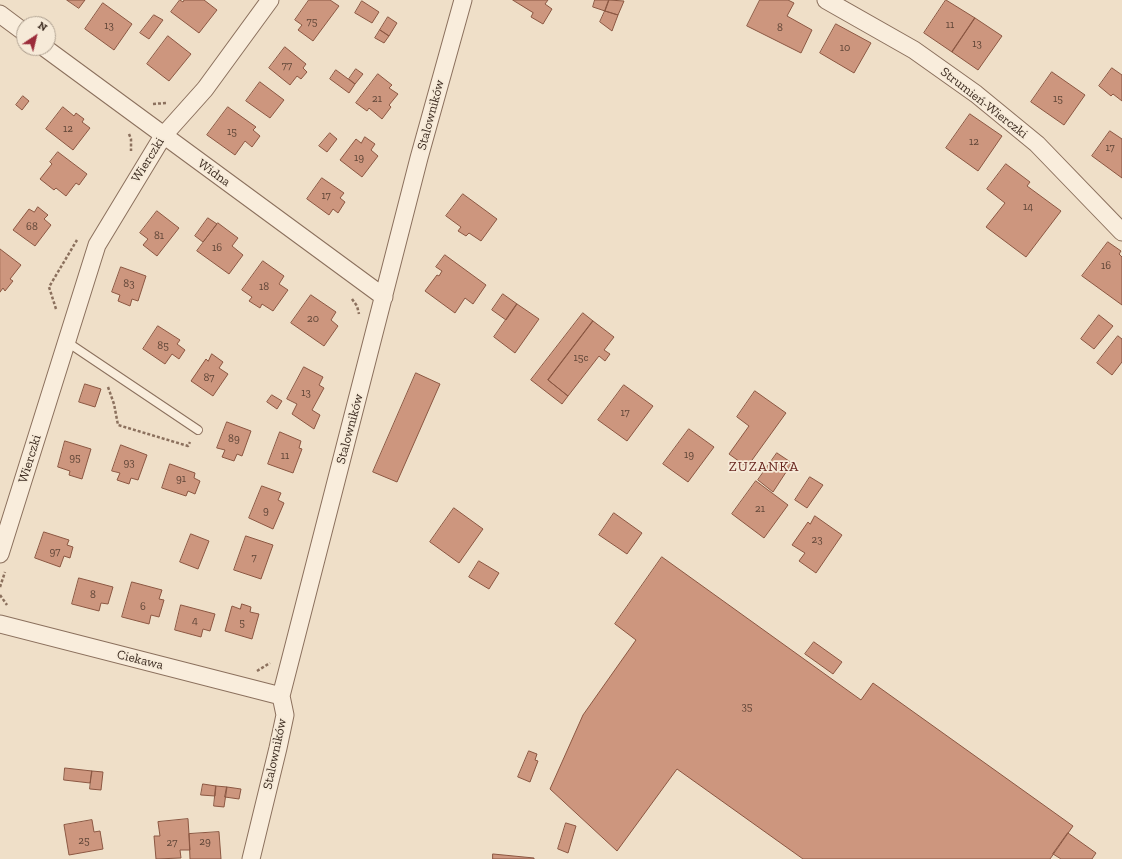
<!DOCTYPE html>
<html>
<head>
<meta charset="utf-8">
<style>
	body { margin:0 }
	#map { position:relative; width:1122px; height:859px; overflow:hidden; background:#efdfc8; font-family:"Zilla Slab",serif }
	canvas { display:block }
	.north { position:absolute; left:16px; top:16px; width:40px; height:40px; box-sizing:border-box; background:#f6ead8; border:1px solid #ac9e8e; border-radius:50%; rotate:35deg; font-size:11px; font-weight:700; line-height:16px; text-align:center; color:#3c2b20 }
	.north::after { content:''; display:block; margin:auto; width:14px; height:18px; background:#9b2c3a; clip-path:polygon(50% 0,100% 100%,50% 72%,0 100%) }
</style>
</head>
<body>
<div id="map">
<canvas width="1122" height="859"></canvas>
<div class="north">N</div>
</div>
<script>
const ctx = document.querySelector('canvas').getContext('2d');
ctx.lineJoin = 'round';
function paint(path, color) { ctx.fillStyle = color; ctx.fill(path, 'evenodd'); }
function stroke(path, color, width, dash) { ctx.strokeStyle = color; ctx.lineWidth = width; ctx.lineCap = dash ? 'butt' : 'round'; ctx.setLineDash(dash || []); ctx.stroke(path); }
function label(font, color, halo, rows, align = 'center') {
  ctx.font = font + ' "Zilla Slab",serif'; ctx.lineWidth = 3.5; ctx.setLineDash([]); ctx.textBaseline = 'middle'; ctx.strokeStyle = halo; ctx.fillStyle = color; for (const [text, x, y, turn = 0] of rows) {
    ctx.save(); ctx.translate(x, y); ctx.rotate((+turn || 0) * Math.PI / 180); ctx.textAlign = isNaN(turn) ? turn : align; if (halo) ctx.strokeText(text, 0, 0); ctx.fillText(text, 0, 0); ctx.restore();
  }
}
const building = new Path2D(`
	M67 0H85L79 8Z
	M180 0 183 2 184 0H204L217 10 199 33 171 12Z
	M309 0H330L339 6 313 41 298 30 302 25 295 20Z
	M513 0H548L545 4 552 9 543 24 531 17 533 13Z
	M595 0H609L605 11 593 7Z
	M609 0 624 1 618 15 605 11Z
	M760 0H788L794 3 787 16 812 30 801 53 747 26Z
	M946 0 975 18 952 52 924 33Z
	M362 1 379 12 372 23 355 13Z
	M103 3 132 24 114 50 85 29Z
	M605 11 618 15 612 31 600 22Z
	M154 15 163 20 149 39 140 33Z
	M388 17 397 23 389 36 380 30Z
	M975 18 1002 36 978 70 952 52Z
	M836 24 871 43 854 73 820 53Z
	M380 30 389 36 384 43 375 38Z
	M168 36 191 54 169 81 147 64Z
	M285 47 306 64 303 68 307 72 301 79 297 76 290 85 269 68Z
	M1112 68 1122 75V101L1113 94 1111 96 1099 86Z
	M356 69 363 74 355 84 349 79Z
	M336 70 355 84 349 93 330 79Z
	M1052 72 1085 95 1064 125 1031 102Z
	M378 74 392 85 389 88 398 94 389 105 391 107 382 119 369 108 367 111 356 103Z
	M260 82 284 100 270 118 246 101Z
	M23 96 29 101 22 110 16 105Z
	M63 107 74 116 76 113 84 119 82 122 90 128 73 150 46 129Z
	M228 107 256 127 253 130 260 136 252 147 245 141 235 155 207 135Z
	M970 114 1002 136 978 171 946 148Z
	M1110 131 1122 139V178L1092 156Z
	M330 133 337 139 327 152 319 146Z
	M365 137 375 144 371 150 378 156 362 177 340 160 356 139 361 143Z
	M58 152 87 174 79 185 76 183 66 196 56 188 54 190 40 179 52 164 50 162Z
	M1006 164 1030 182 1027 186 1061 211 1026 257 986 227 1005 203 987 189Z
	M322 178 344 193 340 198 345 202 338 213 333 209 329 215 307 199Z
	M463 194 497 219 481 241 469 233 466 236 458 231 461 227 446 216Z
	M38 207 48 215 44 219 51 225 35 246 13 230 29 209 34 212Z
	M157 211 179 228 157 256 143 245 148 239 140 233Z
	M208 218 217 224 203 242 195 236Z
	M218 223 238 238 232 246 243 255 229 274 197 251Z
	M1108 242 1121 251 1119 254 1122 257V305L1082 276Z
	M0 249 21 265 10 279 13 281 5 291 3 288 0 292Z
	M445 255 486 285 473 304 465 298 455 313 425 291 437 275 439 276 442 271 436 267Z
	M263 261 284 276 279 284 288 290 273 311 262 304 260 308 249 301 252 297 242 290Z
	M121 267 146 276 138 301 132 299 130 306 118 301 120 295 112 292Z
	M503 294 517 304 506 320 492 310Z
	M311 295 336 312 331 320 338 326 324 346 291 323Z
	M517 304 539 319 515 353 494 337Z
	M583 313 593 321 548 380 568 396 562 404 531 380Z
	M1099 315 1113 326 1094 349 1081 339Z
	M593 321 614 337 604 350 610 354 605 361 599 356 568 396 548 380Z
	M158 326 180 340 177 344 185 350 179 359 172 354 165 364 143 349Z
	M1118 336 1122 339V362L1112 375 1097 363Z
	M212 354 223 362 219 368 228 374 213 396 191 381 206 359 208 361Z
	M304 367 323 377 319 385 324 388 312 410 320 415 314 429 292 414 297 404 287 399Z
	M416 373 440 384 397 482 373 472Z
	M85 384 101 389 95 407 79 402Z
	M624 385 653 406 627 441 598 420Z
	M755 391 786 413 747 467 729 454 749 426 737 417Z
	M272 395 282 401 277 409 267 402Z
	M227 422 251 431 242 456 237 454 234 461 222 457 225 450 217 448Z
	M689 429 714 447 688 482 663 464Z
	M280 432 301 441 299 448 302 449 293 473 268 464Z
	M65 441 91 449 82 479 69 475 70 471 58 467Z
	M121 445 147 455 138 480 131 478 129 484 117 480 120 473 112 471Z
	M777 453 792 463 773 492 758 480Z
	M170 464 195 473 194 478 200 481 195 494 188 491 186 496 162 488Z
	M810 477 823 485 807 508 795 500Z
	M756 481 788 505 764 538 732 514Z
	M262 486 281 493 278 500 284 503 273 529 249 518Z
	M454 508 483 529 459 563 430 542Z
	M614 513 642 533 627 554 599 535Z
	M815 516 842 535 816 573 799 561 805 553 792 545 808 522 810 524Z
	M44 532 69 540 67 545 73 547 70 558 64 556 60 567 35 558Z
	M191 534 209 541 198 569 180 562Z
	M246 536 273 545 261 579 234 570Z
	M662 557 861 700 873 683 1073 826 1050 859H803L677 769 617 851 550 789 583 715 636 640 615 624Z
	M479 561 499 573 489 589 469 577Z
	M79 578 113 587 108 604 101 603 99 611 72 604Z
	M132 582 162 590 159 599 164 600 159 617 151 615 149 624 122 617Z
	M242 604 251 607 250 612 259 614 252 639 225 631 232 606 240 609Z
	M181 605 215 614 210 631 203 629 201 637 175 630Z
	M814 642 842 662 833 674 805 654Z
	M529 751 537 754 535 760 538 761 530 782 518 777Z
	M65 768 92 771 90 783 64 780Z
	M92 771 103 772 101 790 90 789Z
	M203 784 216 786 215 796 201 795Z
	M216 786 227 787 224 807 214 806Z
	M227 787 241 789 239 799 225 797Z
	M188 819 190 850H180L181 858 156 859 154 836H160L158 822Z
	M92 820 94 832 100 831 103 849 69 855 64 825Z
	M566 823 576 826 568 853 558 849Z
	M219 832 221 859H190L189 834Z
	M1068 833 1096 853 1092 859H1061L1053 854Z
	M493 854 534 858V859H493Z`);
const path = new Path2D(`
	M153 104 166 103
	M129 134 131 139V151
	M352 299 357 306 359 314
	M56 309 49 287 77 240
	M108 387 114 404 118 425 188 446 190 442
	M0 587 5 572
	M0 595 7 605
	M257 671 270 663`);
const service = new Path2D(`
	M67 342 198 430`);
const minor = new Path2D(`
	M826 0 914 50 976 94 1037 144 1122 232
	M0 14 24 32
	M45 48 384 297
	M0 554 97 245 163 136 205 89 270 0
	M0 624 281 696
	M251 859 278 748 285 715 281 696 419 158 463 0`);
const numberNames = [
	["75",312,22],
	["11",950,25],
	["13",109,26],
	["8",780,28],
	["13",977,44],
	["10",845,48],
	["77",287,66],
	["21",377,99],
	["15",1058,99],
	["12",68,129],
	["15",232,132],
	["12",974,142],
	["17",1110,148],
	["19",359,158],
	["17",326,196],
	["14",1028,207],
	["68",32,227],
	["81",159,236],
	["16",217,248],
	["16",1106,266],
	["83",129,284],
	["18",264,287],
	["20",313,319],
	["85",163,346],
	["15c",581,358],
	["87",209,378],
	["13",306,393],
	["17",625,413],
	["89",234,439],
	["19",689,455],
	["11",285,456],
	["95",75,458],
	["93",129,463],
	["91",181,479],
	["21",760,509],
	["9",266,511],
	["23",817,540],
	["97",55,552],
	["7",254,558],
	["8",93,595],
	["6",143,607],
	["4",195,621],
	["5",242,623],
	["35",747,707],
	["25",84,841],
	["29",205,842],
	["27",172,843]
];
const streetNames = [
	["Strumień-Wierczki",984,103,38],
	["Stalowników",431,115,-75],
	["Wierczki",148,160,-58],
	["Widna",214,173,36],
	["Stalowników",350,429,-75],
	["Wierczki",30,459,-73],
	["Ciekawa",140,660,14],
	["Stalowników",275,754,-78]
];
const neighbourhoodNames = [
	["ZUZANKA",764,467]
];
paint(building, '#cd967e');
stroke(building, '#8b5742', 1);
stroke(service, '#8b705d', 10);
stroke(minor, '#8b705d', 19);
stroke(path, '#8b705d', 2.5, [3, 2]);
stroke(service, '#f9eddc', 8);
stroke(minor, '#f9eddc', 17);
label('11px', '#604638', null, numberNames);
label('13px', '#3c2b20', '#f6ead8', streetNames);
ctx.letterSpacing = '1px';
label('14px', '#692720', '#f6ead8', neighbourhoodNames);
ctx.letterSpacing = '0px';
</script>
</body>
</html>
